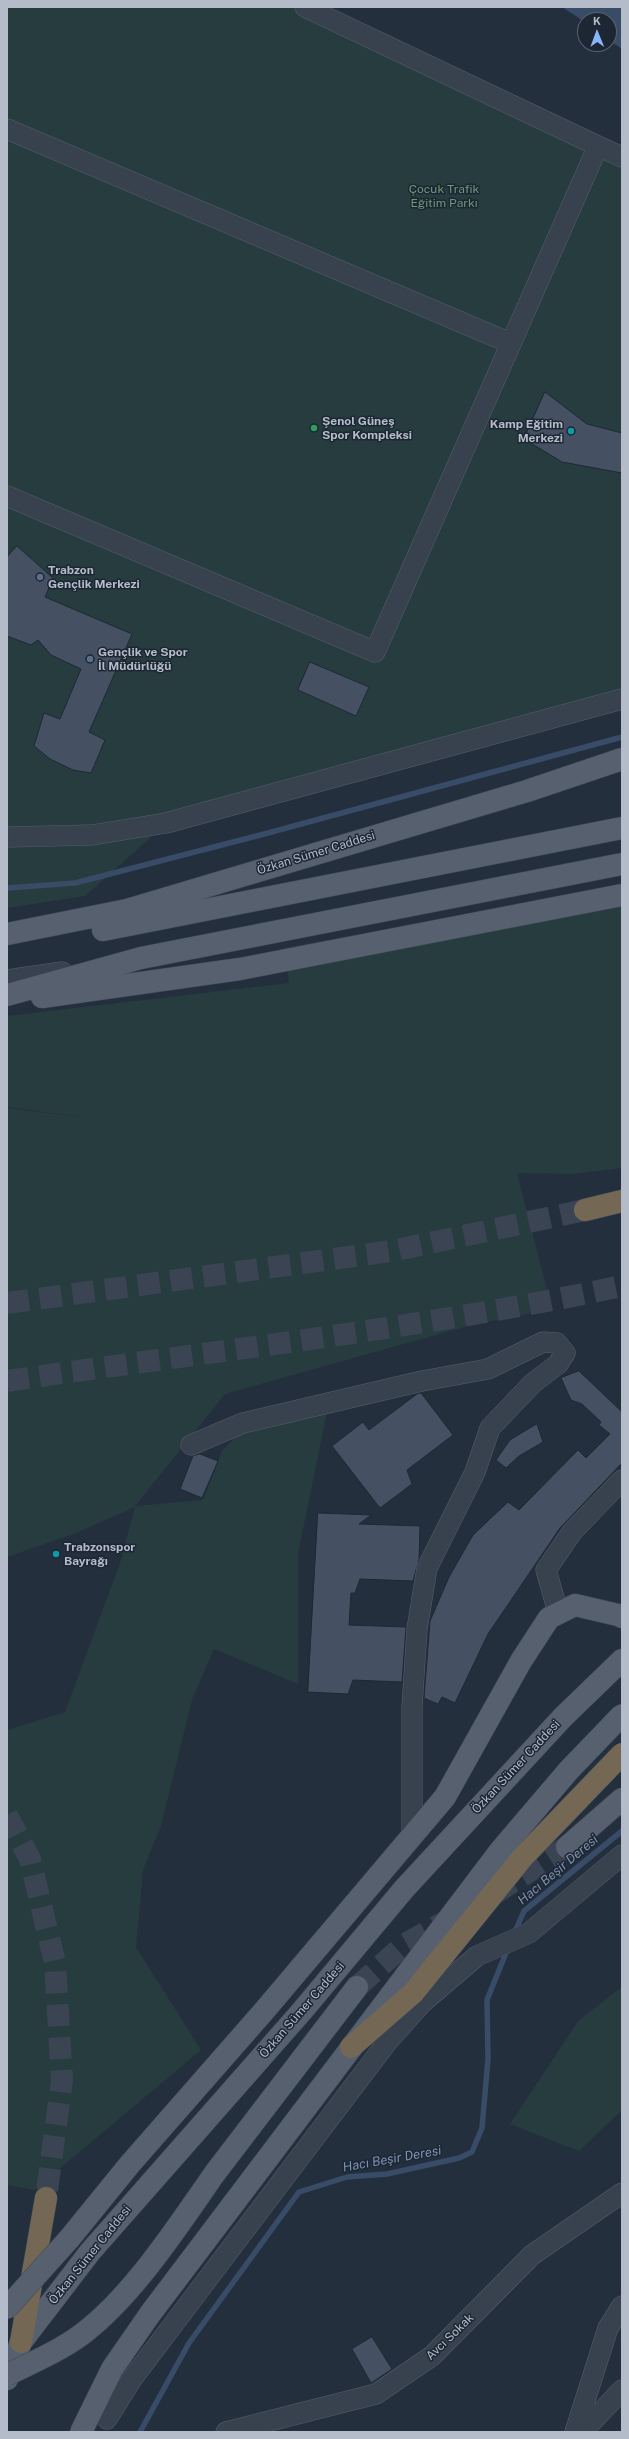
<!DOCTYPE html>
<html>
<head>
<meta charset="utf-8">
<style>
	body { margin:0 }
	#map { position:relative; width:629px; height:2439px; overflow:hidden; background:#242f3e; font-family:"Public Sans",sans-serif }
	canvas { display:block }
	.frame { position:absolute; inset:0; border:8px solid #b4bcc9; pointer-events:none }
	.north { position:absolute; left:577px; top:12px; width:40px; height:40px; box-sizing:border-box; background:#1d2633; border:1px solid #59626f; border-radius:50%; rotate:359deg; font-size:11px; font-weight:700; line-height:16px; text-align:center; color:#b4bcc9 }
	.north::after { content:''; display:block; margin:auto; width:14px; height:18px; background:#8ab4f8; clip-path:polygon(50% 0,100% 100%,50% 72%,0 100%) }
</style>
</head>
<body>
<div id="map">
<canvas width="629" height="2439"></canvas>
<div class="frame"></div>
<div class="north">K</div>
</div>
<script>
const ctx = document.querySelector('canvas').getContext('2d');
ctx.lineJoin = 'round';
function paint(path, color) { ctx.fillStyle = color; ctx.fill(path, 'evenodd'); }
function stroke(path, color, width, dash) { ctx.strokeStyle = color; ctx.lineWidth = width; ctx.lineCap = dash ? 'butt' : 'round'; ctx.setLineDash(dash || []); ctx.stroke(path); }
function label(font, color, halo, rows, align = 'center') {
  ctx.font = font + ' "Public Sans",sans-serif'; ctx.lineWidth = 3; ctx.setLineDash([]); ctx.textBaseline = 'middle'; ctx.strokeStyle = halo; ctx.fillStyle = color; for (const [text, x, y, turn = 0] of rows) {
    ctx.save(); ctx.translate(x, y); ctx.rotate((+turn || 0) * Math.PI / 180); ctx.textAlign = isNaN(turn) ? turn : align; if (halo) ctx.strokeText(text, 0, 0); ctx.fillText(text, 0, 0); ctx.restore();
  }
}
const green = new Path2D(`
	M7 7H305L622 157V699L167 823 85 896 7 908Z
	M622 886V1168L573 1174 517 1173 552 1309 468 1326 225 1394 135 1506 203 1500 222 1451 244 1428 328 1407 298 1554V1684L214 1649 192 1700 161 1826 143 1870 136 1947 201 2050 34 2190 7 2185V1730L65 1712 120 1563 135 1507 76 1533 7 1557V1108L95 1119 7 1107V1016L289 983 284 948Z
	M622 1987V2110L579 2151 510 2124 578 2021Z`);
const water = new Path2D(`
	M562 7H622V49L609 40V20H585V22Z`);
const stream = new Path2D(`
	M7 888 75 883 268 833 622 737
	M514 1934 524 1911 622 1831
	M140 2432 189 2343 299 2192 347 2177 387 2174 459 2158 472 2152 482 2128 488 2059 487 2000 508 1948`);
const building = new Path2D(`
	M545 392 587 424 622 433V473L562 462 524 439Z
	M17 546 53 578 45 597 132 634 89 732 105 740 91 773 73 770 50 759 34 746 44 713 60 719 81 669 51 655 38 640 31 645 7 636V557Z
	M310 662 369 687 356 716 298 690Z
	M579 1371 622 1412V1463L560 1528 488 1634 455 1703 442 1697 438 1704 424 1698 430 1621 449 1577 473 1535 508 1502 519 1510 578 1450 586 1458 610 1434 599 1425 601 1422 582 1404 571 1400 561 1378Z
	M421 1393 453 1435 407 1470 412 1484 380 1508 332 1446 363 1422 369 1430 417 1394Z
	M537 1424 543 1442 519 1456 506 1468 496 1460 510 1440Z
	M200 1454 218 1461 202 1498 180 1489 193 1456Z
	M318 1513 371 1515 359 1524 420 1526 419 1559 413 1581 360 1579 355 1593H351L349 1625 406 1627 402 1682 353 1680 348 1694 308 1692Z
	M372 2337 392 2369 371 2383 352 2349Z`);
const majorTunnel = new Path2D(`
	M494 1894 567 1847
	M357 1987 405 1944 450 1919`);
const highwayTunnel = new Path2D(`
	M7 1303 392 1251 585 1210
	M7 1381C212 1351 419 1329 622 1286
	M7 1815 30 1859 55 1963 62 2080 46 2198`);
const minor = new Path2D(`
	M7 129 510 343
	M598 146 622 157
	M7 496 375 652 598 146 305 7
	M7 837 92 835 166 823 622 699
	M7 980 62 972
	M191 1445 243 1423 422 1381 488 1369 543 1342 557 1343 565 1353 558 1364 533 1383 490 1428 475 1472 427 1568 417 1629 412 1707V1835
	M558 1612 546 1570 572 1532 622 1480
	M107 2419 132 2379 228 2252 388 2041 422 2003 477 1956 529 1933 622 1855
	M226 2432 376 2394 432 2356 532 2255 622 2193
	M575 2432 608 2328 622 2306
	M582 2432 622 2390`);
const major = new Path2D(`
	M103 930 622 828
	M7 934 127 910 527 791 622 759
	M7 995 141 958 622 864
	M42 997 240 969 622 895
	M567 1847 622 1799
	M215 2173 357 1987
	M69 2239 130 2164 264 2011 445 1797 521 1661 549 1618 575 1605 618 1615 622 1617
	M7 2379 21 2342 90 2252 302 2011 404 1889 563 1717 622 1660`);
const highway = new Path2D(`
	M585 1210 622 1201
	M21 2342 46 2198`);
const majorBridge = new Path2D(`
	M7 2308 69 2239
	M7 2375C35 2361 67 2348 91 2327 138 2288 180 2223 215 2173
	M81 2432 112 2369 150 2314 500 1851 569 1770 622 1715`);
const highwayBridge = new Path2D(`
	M351 2047 413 1993 522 1858 622 1754`);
const markers = [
	[314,428,4,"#2e9e5b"],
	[571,431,4,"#0f9aa8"],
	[40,577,4,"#5c6f8a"],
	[90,659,4,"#5c6f8a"],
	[56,1554,4,"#0f9aa8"]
];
const parkNames = [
	["Çocuk Trafik",444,189],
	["Eğitim Parkı",444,203]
];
const poiNames = [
	["Şenol Güneş",322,421],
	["Spor Kompleksi",322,435],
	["Kamp Eğitim",563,424,"right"],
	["Merkezi",563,438,"right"],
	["Trabzon",48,570],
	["Gençlik Merkezi",48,584],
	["Gençlik ve Spor",98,652],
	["İl Müdürlüğü",98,666],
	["Trabzonspor",64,1547],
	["Bayrağı",64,1561]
];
const streetNames = [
	["Özkan Sümer Caddesi",316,853,-17],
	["Özkan Sümer Caddesi",516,1767,-47],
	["Özkan Sümer Caddesi",302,2010,-49],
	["Özkan Sümer Caddesi",90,2255,-51],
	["Avcı Sokak",450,2337,-44]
];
const waterNames = [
	["Hacı Beşir Deresi",558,1870,-40],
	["Hacı Beşir Deresi",392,2159,-10]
];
paint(green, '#263c3f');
paint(water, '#394c67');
stroke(stream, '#394c67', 5.5);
paint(building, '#455162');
stroke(building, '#1f2835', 1);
stroke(majorTunnel, '#3a4453', 22, [22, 11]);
stroke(highwayTunnel, '#3a4453', 22, [22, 11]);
stroke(minor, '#565f6c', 21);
stroke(major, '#414a57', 23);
stroke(highway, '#434c59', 23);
stroke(minor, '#38414e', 20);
stroke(major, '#56606e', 22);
stroke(highway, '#746855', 22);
stroke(majorBridge, '#414a57', 23, []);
stroke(highwayBridge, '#434c59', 23, []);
stroke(majorBridge, '#56606e', 22);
stroke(highwayBridge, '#746855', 22);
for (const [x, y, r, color] of markers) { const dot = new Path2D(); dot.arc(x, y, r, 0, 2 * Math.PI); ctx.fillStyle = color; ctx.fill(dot); stroke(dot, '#1d2633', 1.5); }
label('12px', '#6b9a76', '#1d2633', parkNames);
label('bold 12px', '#b4bcc9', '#1d2633', poiNames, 'left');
label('12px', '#b4bcc9', '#1d2633', streetNames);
label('italic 13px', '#7c92b1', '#1d2633', waterNames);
</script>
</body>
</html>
